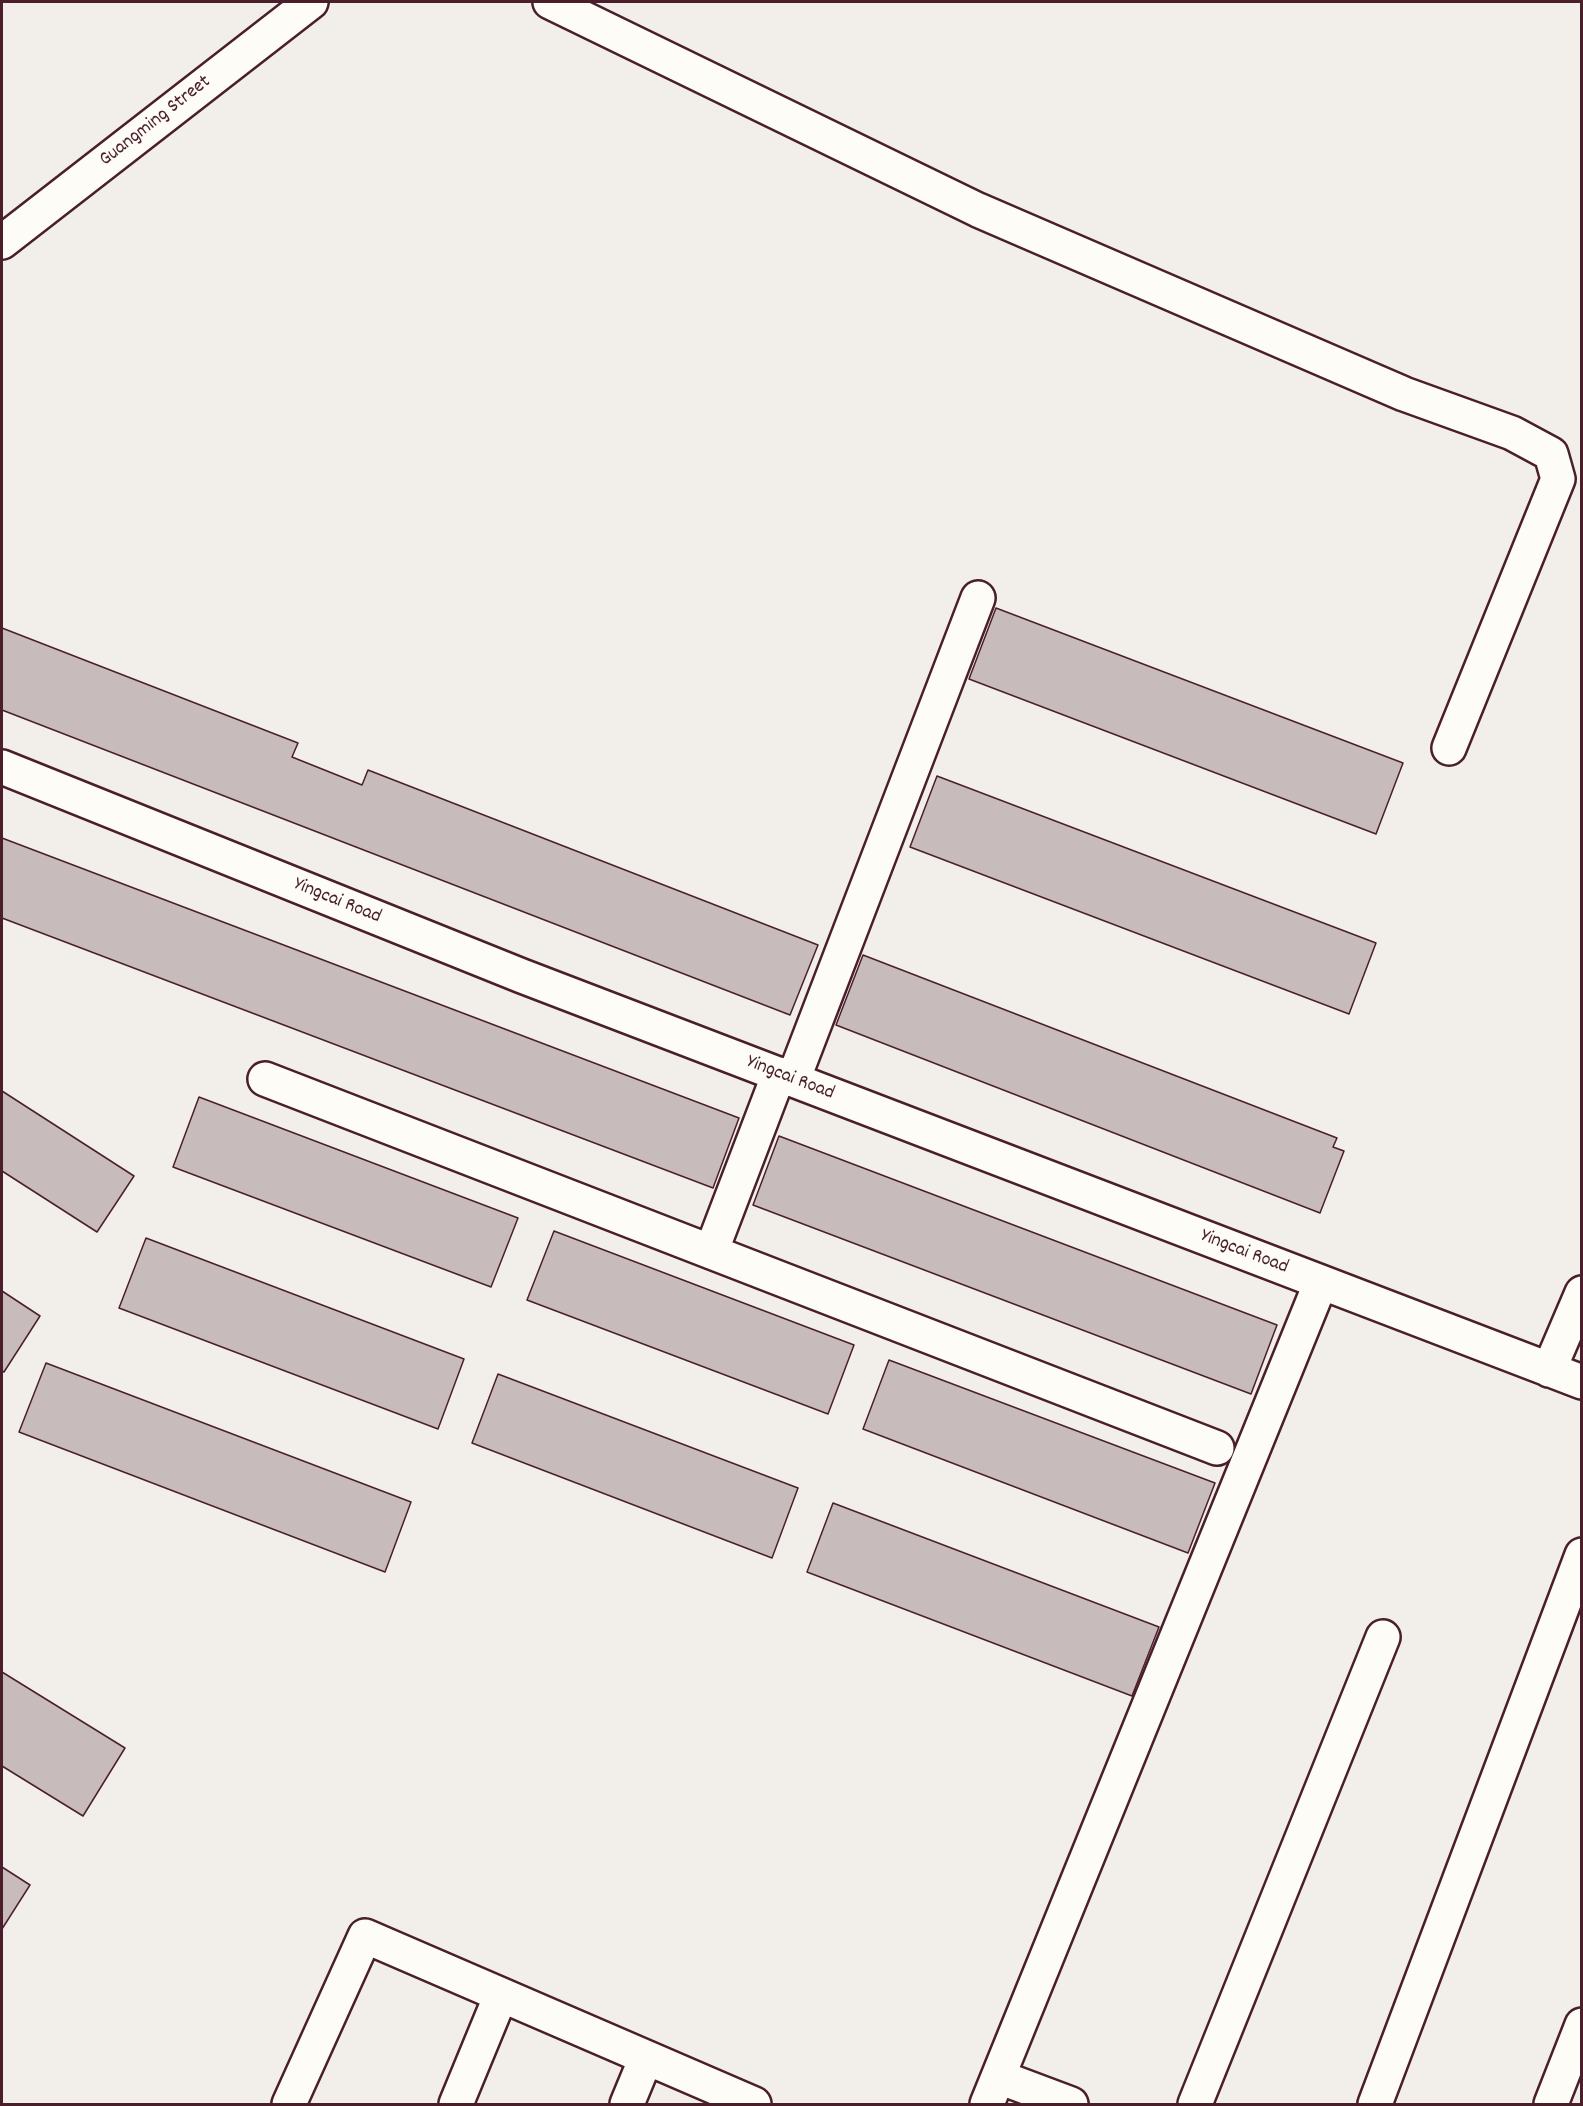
<!DOCTYPE html>
<html>
<head>
<meta charset="utf-8">
<style>
	body { margin:0 }
	#map { position:relative; width:1583px; height:2106px; overflow:hidden; background:#f2efeb; font-family:Dekko,sans-serif }
	canvas { display:block }
	.frame { position:absolute; inset:0; border:3px solid #4a1f2b; pointer-events:none }
</style>
</head>
<body>
<div id="map">
<canvas width="1583" height="2106"></canvas>
<div class="frame"></div>
</div>
<script>
const ctx = document.querySelector('canvas').getContext('2d');
ctx.lineJoin = 'round';
function paint(path, color) { ctx.fillStyle = color; ctx.fill(path, 'evenodd'); }
function stroke(path, color, width, dash) { ctx.strokeStyle = color; ctx.lineWidth = width; ctx.lineCap = dash ? 'butt' : 'round'; ctx.setLineDash(dash || []); ctx.stroke(path); }
function label(font, color, halo, rows, align = 'center') {
  ctx.font = font + ' Dekko,sans-serif'; ctx.lineWidth = 4.5; ctx.setLineDash([]); ctx.textBaseline = 'middle'; ctx.strokeStyle = halo; ctx.fillStyle = color; for (const [text, x, y, turn = 0] of rows) {
    ctx.save(); ctx.translate(x, y); ctx.rotate((+turn || 0) * Math.PI / 180); ctx.textAlign = isNaN(turn) ? turn : align; if (halo) ctx.strokeText(text, 0, 0); ctx.fillText(text, 0, 0); ctx.restore();
  }
}
const building = new Path2D(`
	M996 608 1403 763 1376 834 969 679Z
	M2 628 298 743 292 757 362 785 368 770 818 945 790 1015 2 710Z
	M937 776 1376 943 1349 1014 910 847Z
	M2 838 739 1118 713 1188 2 918Z
	M863 955 1337 1138 1333 1147 1344 1151 1320 1213 836 1025Z
	M2 1091 134 1176 97 1232 2 1171Z
	M199 1097 518 1218 491 1287 173 1167Z
	M779 1136 1277 1325 1251 1394 753 1205Z
	M554 1231 854 1345 828 1414 527 1300Z
	M146 1238 464 1359 438 1429 119 1308Z
	M2 1291 40 1316 4 1372 2 1371Z
	M889 1360 1215 1483 1188 1553 863 1429Z
	M46 1363 411 1502 385 1572 19 1432Z
	M498 1374 798 1488 772 1558 472 1443Z
	M833 1503 1159 1627 1132 1696 807 1572Z
	M2 1672 125 1748 83 1816 2 1766Z
	M2 1867 30 1885 2 1929Z`);
const minor = new Path2D(`
	M550 2 978 210 1404 394 1512 433 1551 454 1558 479 1449 748
	M2 242 311 2
	M2 767 522 976 1582 1382
	M265 1079 1217 1448
	M793 1080 978 598
	M711 1252 779 1074
	M1549 1370 1582 1293
	M999 2077 1071 2104
	M289 2104 365 1936 754 2104
	M456 2104 501 1995
	M627 2104 646 2058
	M987 2104 1321 1282
	M1195 2104 1383 1637
	M1375 2104 1582 1555
	M1551 2104 1582 2025`);
const streetNames = [
	["Guangming Street",156,122,-38],
	["Yingcai Road",337,902,22],
	["Yingcai Road",790,1079,21],
	["Yingcai Road",1244,1253,21]
];
paint(building, '#c8bbbb');
stroke(building, '#4a1f2b', 1.5);
stroke(minor, '#4a1f2b', 38);
stroke(minor, '#fdfcf7', 33);
label('20px', '#4a1f2b', '#fdfcf7', streetNames);
</script>
</body>
</html>
